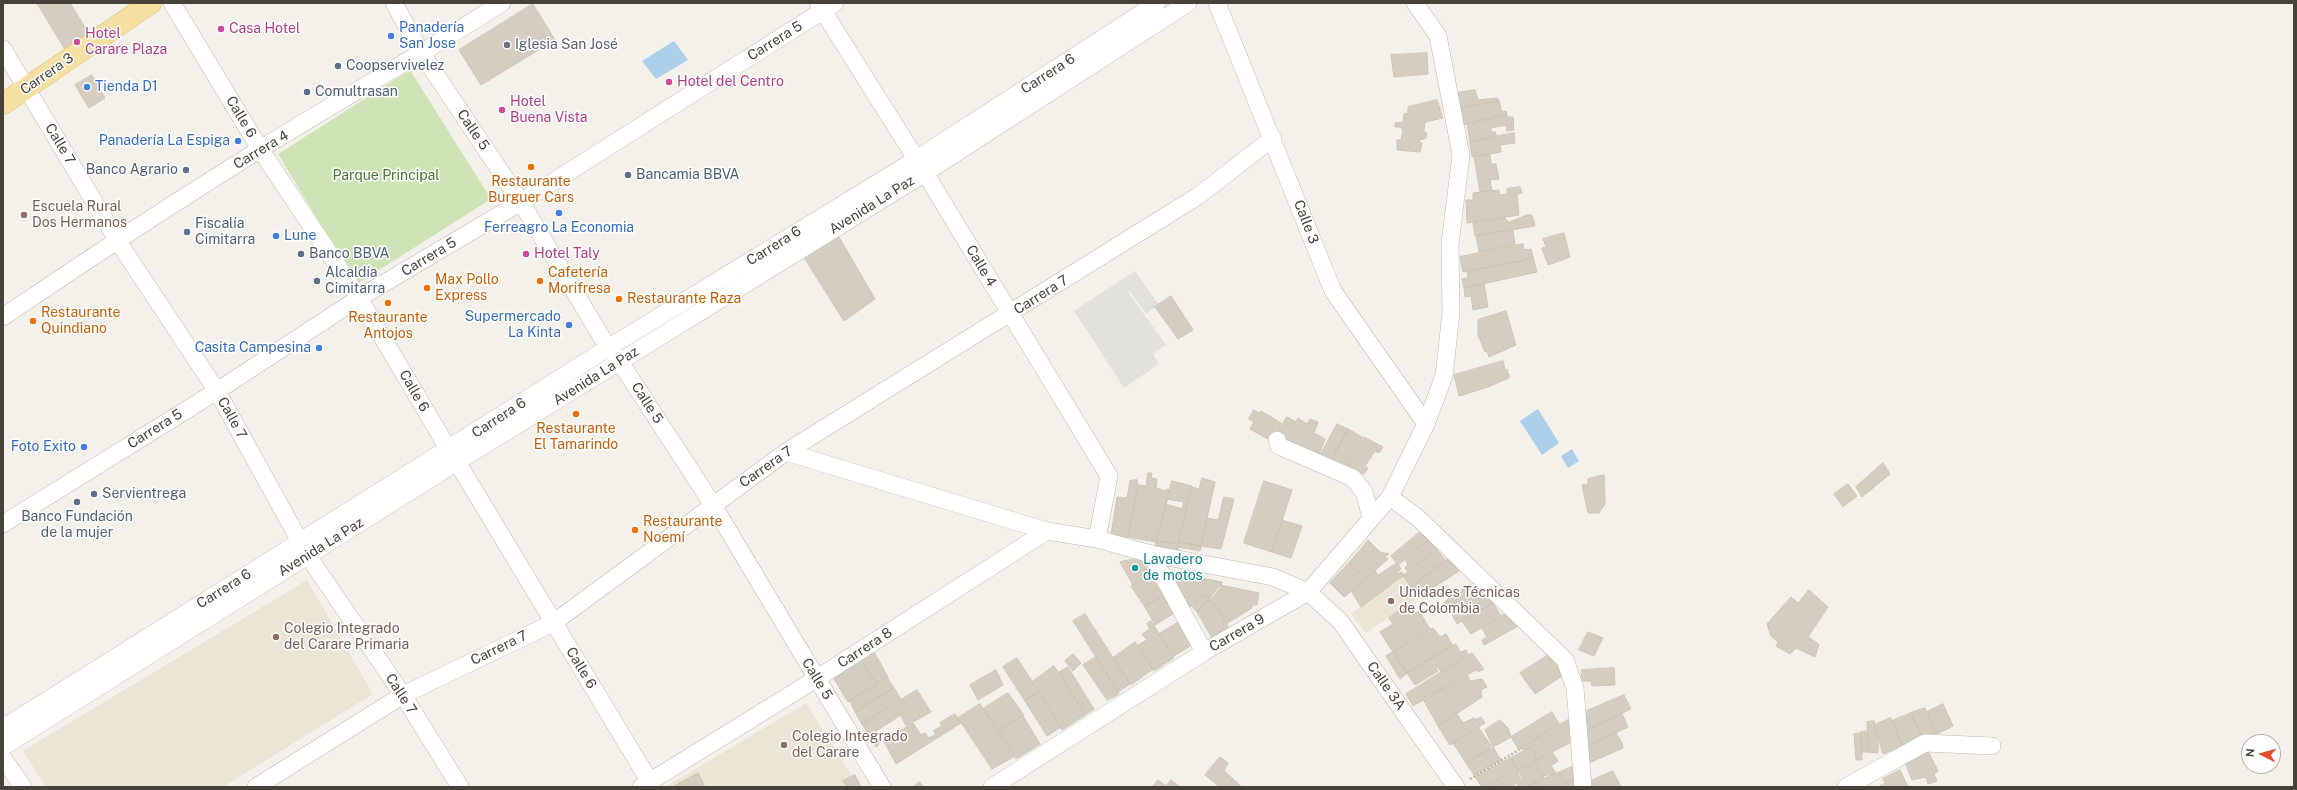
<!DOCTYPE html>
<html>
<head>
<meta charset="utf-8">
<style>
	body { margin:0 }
	#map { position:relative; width:2297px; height:790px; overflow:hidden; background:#f3f1ea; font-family:"Public Sans",sans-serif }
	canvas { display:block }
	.frame { position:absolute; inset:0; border:4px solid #474239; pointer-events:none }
	.north { position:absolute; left:2241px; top:734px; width:40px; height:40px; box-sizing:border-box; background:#fff; border:1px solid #b5b3b0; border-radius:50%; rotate:276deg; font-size:11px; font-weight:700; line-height:16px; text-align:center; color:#474239 }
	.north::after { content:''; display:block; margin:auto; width:14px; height:18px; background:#e64e2f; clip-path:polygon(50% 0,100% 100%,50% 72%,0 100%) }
</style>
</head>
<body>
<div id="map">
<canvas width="2297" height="790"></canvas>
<div class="frame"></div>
<div class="north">N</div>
</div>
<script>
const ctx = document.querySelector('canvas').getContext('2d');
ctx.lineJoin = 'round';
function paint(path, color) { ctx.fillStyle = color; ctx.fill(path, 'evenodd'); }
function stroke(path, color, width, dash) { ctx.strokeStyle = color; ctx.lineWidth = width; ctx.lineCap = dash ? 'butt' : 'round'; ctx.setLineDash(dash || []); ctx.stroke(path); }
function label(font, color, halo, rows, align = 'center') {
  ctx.font = font + ' "Public Sans",sans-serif'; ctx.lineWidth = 3; ctx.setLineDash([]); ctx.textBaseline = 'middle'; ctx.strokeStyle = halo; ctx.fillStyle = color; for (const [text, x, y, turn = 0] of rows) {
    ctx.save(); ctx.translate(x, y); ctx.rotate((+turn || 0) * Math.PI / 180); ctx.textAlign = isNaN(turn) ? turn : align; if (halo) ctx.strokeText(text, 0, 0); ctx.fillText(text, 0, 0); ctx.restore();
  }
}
const education = new Path2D(`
	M1403 576 1419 597 1366 633 1351 614Z
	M307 580 373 694 223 787H46L23 751Z
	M806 703 859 787H665Z`);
const green = new Path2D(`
	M410 70 491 199 357 284 278 154Z`);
const parking = new Path2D(`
	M1135 271 1159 305 1146 314 1130 291 1128 292 1166 345 1153 354 1159 364 1124 388 1074 311Z`);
const water = new Path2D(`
	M674 41 688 60 656 79 642 61Z
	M1538 409 1559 443 1542 455 1520 421Z
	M1572 449 1579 461 1568 468 1561 456Z`);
const building = new Path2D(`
	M37 3H70L94 42 70 57Z
	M533 4 555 40 481 85 459 50Z
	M1427 53 1428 74 1394 77 1391 55Z
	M92 75 105 98 89 108 75 85Z
	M1475 90 1478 100 1497 98 1499 101 1460 108 1457 93Z
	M1437 100 1443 118 1425 122 1424 132 1427 133 1426 138 1417 141 1422 143 1420 152 1397 150V140H1401L1403 130 1400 127H1395V123L1403 122 1404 114 1408 113V107Z
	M1499 101 1502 112 1506 111 1507 115 1463 125 1460 108Z
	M1507 115 1508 117H1513L1514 130 1507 131 1506 125 1491 128V132H1495L1497 137 1470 142 1467 124Z
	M1514 133 1515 143 1500 145 1501 152 1472 157 1470 142Z
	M1490 154 1491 164H1496L1499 179 1490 180 1492 191 1480 192 1474 156Z
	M1520 187 1522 193 1517 194 1519 215 1467 223 1466 200H1473V193L1499 190V195L1507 194V189Z
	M1527 215H1532L1535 226 1475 236 1473 223 1504 218 1509 222Z
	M1513 230 1515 245 1479 252 1476 236Z
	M1564 233 1570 257 1548 265 1542 248 1546 247 1543 239Z
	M839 237 875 299 844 321 805 259Z
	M1523 244 1524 250 1531 249 1533 257 1520 261 1463 272 1460 257Z
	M1533 257 1537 272 1464 288 1462 279 1468 278 1467 271 1520 261Z
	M1484 284 1488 307 1473 310 1471 296 1465 297 1464 288Z
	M1171 296 1193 330 1178 339 1155 307Z
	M1506 311 1516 345 1489 357 1487 351 1485 352 1478 335V320Z
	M1503 361 1505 370 1507 369 1508 373 1506 375 1509 374V378L1488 387 1459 396 1454 375Z
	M1254 410 1259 413 1261 411 1281 423 1273 442 1250 429 1254 422 1249 419Z
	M1287 417 1296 422 1298 418 1307 424 1296 445 1279 437V430Z
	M1310 419 1318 422 1314 433 1325 439 1317 460 1295 451Z
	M1337 424 1348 429 1330 463 1319 458Z
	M1348 429 1362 437 1345 470 1330 463Z
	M1364 437 1383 447 1379 453 1375 451 1365 466 1368 468 1364 474 1347 467Z
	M1883 463 1890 474 1862 497 1856 487Z
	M1148 473H1152L1151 478 1157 479 1156 488 1166 491 1167 489 1170 490 1156 542 1128 537 1138 485 1146 486Z
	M1604 475 1605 504 1599 513H1588L1582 485 1588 484V479Z
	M1202 478 1215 482 1201 546 1178 542 1191 487 1199 489Z
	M1137 480 1138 485 1127 539 1111 535 1117 497 1127 498 1130 481Z
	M1172 481 1192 486 1178 544 1156 541 1166 504 1182 509 1184 502 1167 499Z
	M1264 481 1292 490 1272 552 1244 543Z
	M1848 484 1857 496 1843 507 1834 494Z
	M1224 497 1234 499 1221 549 1201 546 1206 518 1218 520Z
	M1282 520 1302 526 1291 558 1272 552Z
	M1420 532 1428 540 1398 565 1391 556Z
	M1368 540 1380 552 1389 554 1385 557 1388 559 1380 566 1362 548Z
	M1428 540 1431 544 1434 541 1439 548 1408 572 1405 568 1408 564 1405 560Z
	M1156 541 1178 544V550L1156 546Z
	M1178 542 1201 546 1200 551 1178 547Z
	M1362 548 1380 566 1366 579 1349 563Z
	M1437 550 1446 561 1411 587 1403 576Z
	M1141 558 1150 574 1133 585 1120 562Z
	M1448 559 1459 571 1419 597 1411 587Z
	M1349 563 1366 579 1344 597 1330 583Z
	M1397 563 1401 569 1395 575 1402 572 1404 575 1361 607 1351 591 1375 571 1378 575Z
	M1171 572 1222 582 1221 587 1211 599 1204 595 1190 607 1170 580Z
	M1150 574 1163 596 1145 607 1131 586Z
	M1470 584 1479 597 1452 614 1445 602Z
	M1221 585 1259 593 1257 605H1252V608L1226 624 1220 611 1209 599Z
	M1809 590 1828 607 1808 637 1819 644 1815 657 1796 648 1790 654 1776 646 1778 642 1771 636 1767 624 1791 597 1798 603Z
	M1169 592 1179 610 1155 625 1145 607Z
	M1486 593 1493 603 1457 624 1452 614Z
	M1204 595 1211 598 1197 612 1191 605Z
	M1209 599 1220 611 1228 627 1212 638 1197 612Z
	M1493 603 1501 616 1471 634 1462 621Z
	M1407 605 1413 615 1419 611 1430 629 1393 652 1380 632 1393 624 1389 618Z
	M1511 610 1520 625 1484 645 1482 640 1487 637 1482 628Z
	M1085 614 1130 684 1118 692 1073 621Z
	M1182 620 1195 643 1174 656 1159 634Z
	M1151 621 1174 658 1154 671 1138 645 1147 640 1142 634 1150 629 1147 624Z
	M1433 628 1440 637 1446 634 1453 646 1407 673 1393 652Z
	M1588 632 1603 638 1594 656 1579 650Z
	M1135 642 1153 669 1131 685 1113 658Z
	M1456 644 1460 652 1466 650 1468 655 1441 672 1438 667 1436 668 1438 671 1415 685 1407 673Z
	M874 652 888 677 877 684 861 660Z
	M1393 652 1407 673 1400 679 1386 656Z
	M1472 653 1484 669 1478 672 1476 670 1413 706 1406 694Z
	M1073 654 1081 663 1073 671 1065 661Z
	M1549 654 1563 672 1560 674 1547 656Z
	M1547 656 1562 676 1535 694 1520 673Z
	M1096 657 1119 694 1107 700 1083 665Z
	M1017 658 1039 692 1025 701 1003 667Z
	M861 660 877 684 848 702 833 677Z
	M1054 666 1058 672H1060L1062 678 1085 715 1062 730 1032 682Z
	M1068 667 1094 709 1085 715 1062 678 1060 672Z
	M1614 668 1615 685 1592 686 1591 681H1581L1582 670Z
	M996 670 1003 685 978 700 970 685Z
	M1468 676 1470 681 1482 679 1487 687 1481 690 1482 697 1438 726 1423 699Z
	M887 677 894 688 855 712 850 701Z
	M894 688 901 699 862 724 855 712Z
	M917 690 931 712 906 726 901 715 873 733 879 744 876 747 862 724Z
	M1039 692 1061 727 1047 736 1025 701Z
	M1008 693 1024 715 999 731 983 709Z
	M1624 695 1631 709 1589 729 1582 713Z
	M980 704 1015 756 992 769 958 718Z
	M1943 704 1953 726 1937 734 1927 712Z
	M1925 708 1936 733 1923 738 1911 713Z
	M1552 712 1559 724 1519 750 1511 737Z
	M1911 713 1923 738 1903 746 1892 721Z
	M955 714 961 723 896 764 884 741 913 723 921 735 925 733 929 738 936 734 933 731 942 726 940 723Z
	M1457 714 1463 723 1474 718 1475 720 1481 717 1485 723 1450 745 1438 726Z
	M1622 714 1628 727 1589 745 1582 732Z
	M1023 716 1040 744 1016 759 999 731Z
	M1573 717V741L1537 760 1531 747 1525 750 1520 748Z
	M1891 718 1903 746 1883 754 1874 725Z
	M1500 720 1508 728 1511 737 1493 747 1485 730Z
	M1874 721 1878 738V753L1868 752 1867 722Z
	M1479 728 1491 746 1489 747 1490 749 1466 763 1453 743Z
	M1868 731V752H1862L1861 732Z
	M1616 733 1622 743 1623 748 1589 763 1583 748Z
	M1861 733 1862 760H1856L1854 734Z
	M1493 747 1501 760 1474 775 1466 763Z
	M1531 747 1537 760 1518 771 1511 758Z
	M1927 749 1938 771 1934 774 1937 781 1928 784 1926 777 1912 780 1903 757Z
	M1553 753 1558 761 1551 766 1556 773 1543 776 1535 762Z
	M1220 757 1228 763 1224 771 1242 787H1220L1205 775Z
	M1511 758 1517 769 1486 787H1482L1475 777Z
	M1535 762 1544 778 1526 787H1518L1517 784 1523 780 1518 770Z
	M1572 767 1575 778 1559 787H1538L1536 782Z
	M1900 770 1908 787H1888L1883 779Z
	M1517 771 1521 780 1511 787H1486Z
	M1613 771 1621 787H1585L1584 784Z
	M698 773 705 787H673Z
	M855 775 861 787H847L843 781Z
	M1575 778 1579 787H1559Z
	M1158 780 1166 786 1171 780 1180 787H1153Z
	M920 782 923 787H913Z
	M1536 782 1538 787H1526Z
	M1886 783 1888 787H1878Z`);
const path = new Path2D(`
	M1470 779 1519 750`);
const minor = new Path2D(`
	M172 3 260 149 359 298 449 450 457 462 650 782
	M394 3 422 54 521 202 608 348 620 362 713 505 882 787
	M818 3 925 173 1109 476 1097 539
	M1217 3 1333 291 1426 424
	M3 49 117 240 217 391 308 556 403 695 460 787
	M3 317C87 260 172 204 259 150 339 100 422 54 502 3
	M1277 440 1279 446 1353 478 1364 492 1371 517
	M786 452 1047 531 1097 539 1151 554 1273 577 1308 592 1340 621 1456 787
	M1390 497 1418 518 1565 660 1575 688 1583 787
	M3 524 217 391 359 298 521 202 835 3
	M1151 554 1204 652
	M3 728 608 348 915 160 1157 3
	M3 747 457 462 925 173 1188 3
	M3 758 23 787
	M256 787 403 695 553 623 786 452 1198 196 1273 138
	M641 787 816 679 1047 531
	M992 787 1204 652 1308 592 1390 497 1426 424 1444 376 1451 313 1450 244 1461 155 1438 36 1415 3
	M1846 787 1925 743 1992 746`);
const major = new Path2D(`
	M3 104 151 3`);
const markers = [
	[221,29,4,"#d1479c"],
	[391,36,4,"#3f7fe0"],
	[77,42,4,"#d1479c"],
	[507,45,4,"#6b7280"],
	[338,66,4,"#5c6f8a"],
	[669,82,4,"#d1479c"],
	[87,87,4,"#3f7fe0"],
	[307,92,4,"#5c6f8a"],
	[502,110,4,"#d1479c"],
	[238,141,4,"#3f7fe0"],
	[531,167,4,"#e8710a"],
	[186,170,4,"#5c6f8a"],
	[628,175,4,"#5c6f8a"],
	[559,213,4,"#3f7fe0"],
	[24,215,4,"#8d6e63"],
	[187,232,4,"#5c6f8a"],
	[276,236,4,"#3f7fe0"],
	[301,254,4,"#5c6f8a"],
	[526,254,4,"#d1479c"],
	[317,281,4,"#5c6f8a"],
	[540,281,4,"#e8710a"],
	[427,288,4,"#e8710a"],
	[619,299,4,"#e8710a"],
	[388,303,4,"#e8710a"],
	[33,321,4,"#e8710a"],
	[569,325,4,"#3f7fe0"],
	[319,348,4,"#3f7fe0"],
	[576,414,4,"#e8710a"],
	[84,447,4,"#3f7fe0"],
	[94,494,4,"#5c6f8a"],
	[77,502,4,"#5c6f8a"],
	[635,530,4,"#e8710a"],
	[1135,568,4,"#0f9aa8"],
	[1391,601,4,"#8d6e63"],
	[276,637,4,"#8d6e63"],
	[784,745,4,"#8d6e63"]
];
const shopNames = [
	["Panadería",399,28,"left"],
	["San Jose",399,44,"left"],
	["Tienda D1",95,87,"left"],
	["Panadería La Espiga",230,141],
	["Ferreagro La Economia",559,228,"center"],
	["Lune",284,236,"left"],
	["Supermercado",561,317],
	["La Kinta",561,333],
	["Casita Campesina",311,348],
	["Foto Exito",76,447]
];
const hotelNames = [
	["Casa Hotel",229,29],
	["Hotel",85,34],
	["Carare Plaza",85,50],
	["Hotel del Centro",677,82],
	["Hotel",510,102],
	["Buena Vista",510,118],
	["Hotel Taly",534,254]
];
const streetNames = [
	["Carrera 5",775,41,-32],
	["Carrera 3",47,74,-35],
	["Carrera 6",1048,74,-33],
	["Calle 6",241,117,59],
	["Calle 5",473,130,56],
	["Calle 7",60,144,59],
	["Carrera 4",261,150,-31],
	["Avenida La Paz",872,205,-32],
	["Calle 3",1306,222,69],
	["Carrera 6",774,246,-32],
	["Carrera 5",429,257,-31],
	["Calle 4",981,266,59],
	["Carrera 7",1041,295,-32],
	["Avenida La Paz",596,376,-32],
	["Calle 6",414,391,60],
	["Calle 5",647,403,57],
	["Calle 7",232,418,61],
	["Carrera 6",499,418,-33],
	["Carrera 5",155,429,-32],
	["Carrera 7",766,467,-35],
	["Avenida La Paz",321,547,-32],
	["Carrera 6",224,589,-32],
	["Carrera 9",1237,633,-30],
	["Carrera 7",499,648,-26],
	["Carrera 8",865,648,-33],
	["Calle 6",581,668,59],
	["Calle 5",817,679,59],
	["Calle 3A",1386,686,55],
	["Calle 7",401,694,57]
];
const worshipNames = [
	["Iglesia San José",515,45]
];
const serviceNames = [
	["Coopservivelez",346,66],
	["Comultrasan",315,92],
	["Banco Agrario",178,170,"right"],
	["Bancamia BBVA",636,175],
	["Fiscalía",195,224],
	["Cimitarra",195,240],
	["Banco BBVA",309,254],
	["Alcaldía",325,273],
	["Cimitarra",325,289],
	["Servientrega",102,494],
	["Banco Fundación",77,517,"center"],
	["de la mujer",77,533,"center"]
];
const parkNames = [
	["Parque Principal",386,176]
];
const foodNames = [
	["Restaurante",531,182,"center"],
	["Burguer Cars",531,198,"center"],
	["Cafetería",548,273],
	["Morifresa",548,289],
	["Max Pollo",435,280],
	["Express",435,296],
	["Restaurante Raza",627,299],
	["Restaurante",41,313],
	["Quindiano",41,329],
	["Restaurante",388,318,"center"],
	["Antojos",388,334,"center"],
	["Restaurante",576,429,"center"],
	["El Tamarindo",576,445,"center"],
	["Restaurante",643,522],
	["Noemí",643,538]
];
const educationNames = [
	["Escuela Rural",32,207],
	["Dos Hermanos",32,223],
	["Unidades Técnicas",1399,593],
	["de Colombia",1399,609],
	["Colegio Integrado",284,629],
	["del Carare Primaria",284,645],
	["Colegio Integrado",792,737],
	["del Carare",792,753]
];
const cultureNames = [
	["Lavadero",1143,560],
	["de motos",1143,576]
];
paint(education, '#ebe5d5');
paint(green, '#cee4b7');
paint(parking, '#e2e1de');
paint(water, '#accfea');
paint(building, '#d4cdc0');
stroke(building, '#cec5b4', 1);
stroke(minor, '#beb9ad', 18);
stroke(major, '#d9bd72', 22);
stroke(path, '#bfb4a0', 2.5, [2, 2]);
stroke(minor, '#fff', 17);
stroke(major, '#f5dfa1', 21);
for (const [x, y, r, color] of markers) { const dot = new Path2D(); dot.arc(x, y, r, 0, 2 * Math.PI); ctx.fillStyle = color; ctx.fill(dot); stroke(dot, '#fff', 1.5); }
label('14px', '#366cbe', '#fff', shopNames, 'right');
label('14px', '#b23c85', '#fff', hotelNames, 'left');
label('14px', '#474239', '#fff', streetNames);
label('14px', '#5b616d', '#fff', worshipNames, 'left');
label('14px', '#4e5e75', '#fff', serviceNames, 'left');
label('14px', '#497331', '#fff', parkNames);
label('14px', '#c56008', '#fff', foodNames, 'left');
label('14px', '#785e54', '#fff', educationNames, 'left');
label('14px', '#0d838f', '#fff', cultureNames, 'left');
</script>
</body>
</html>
